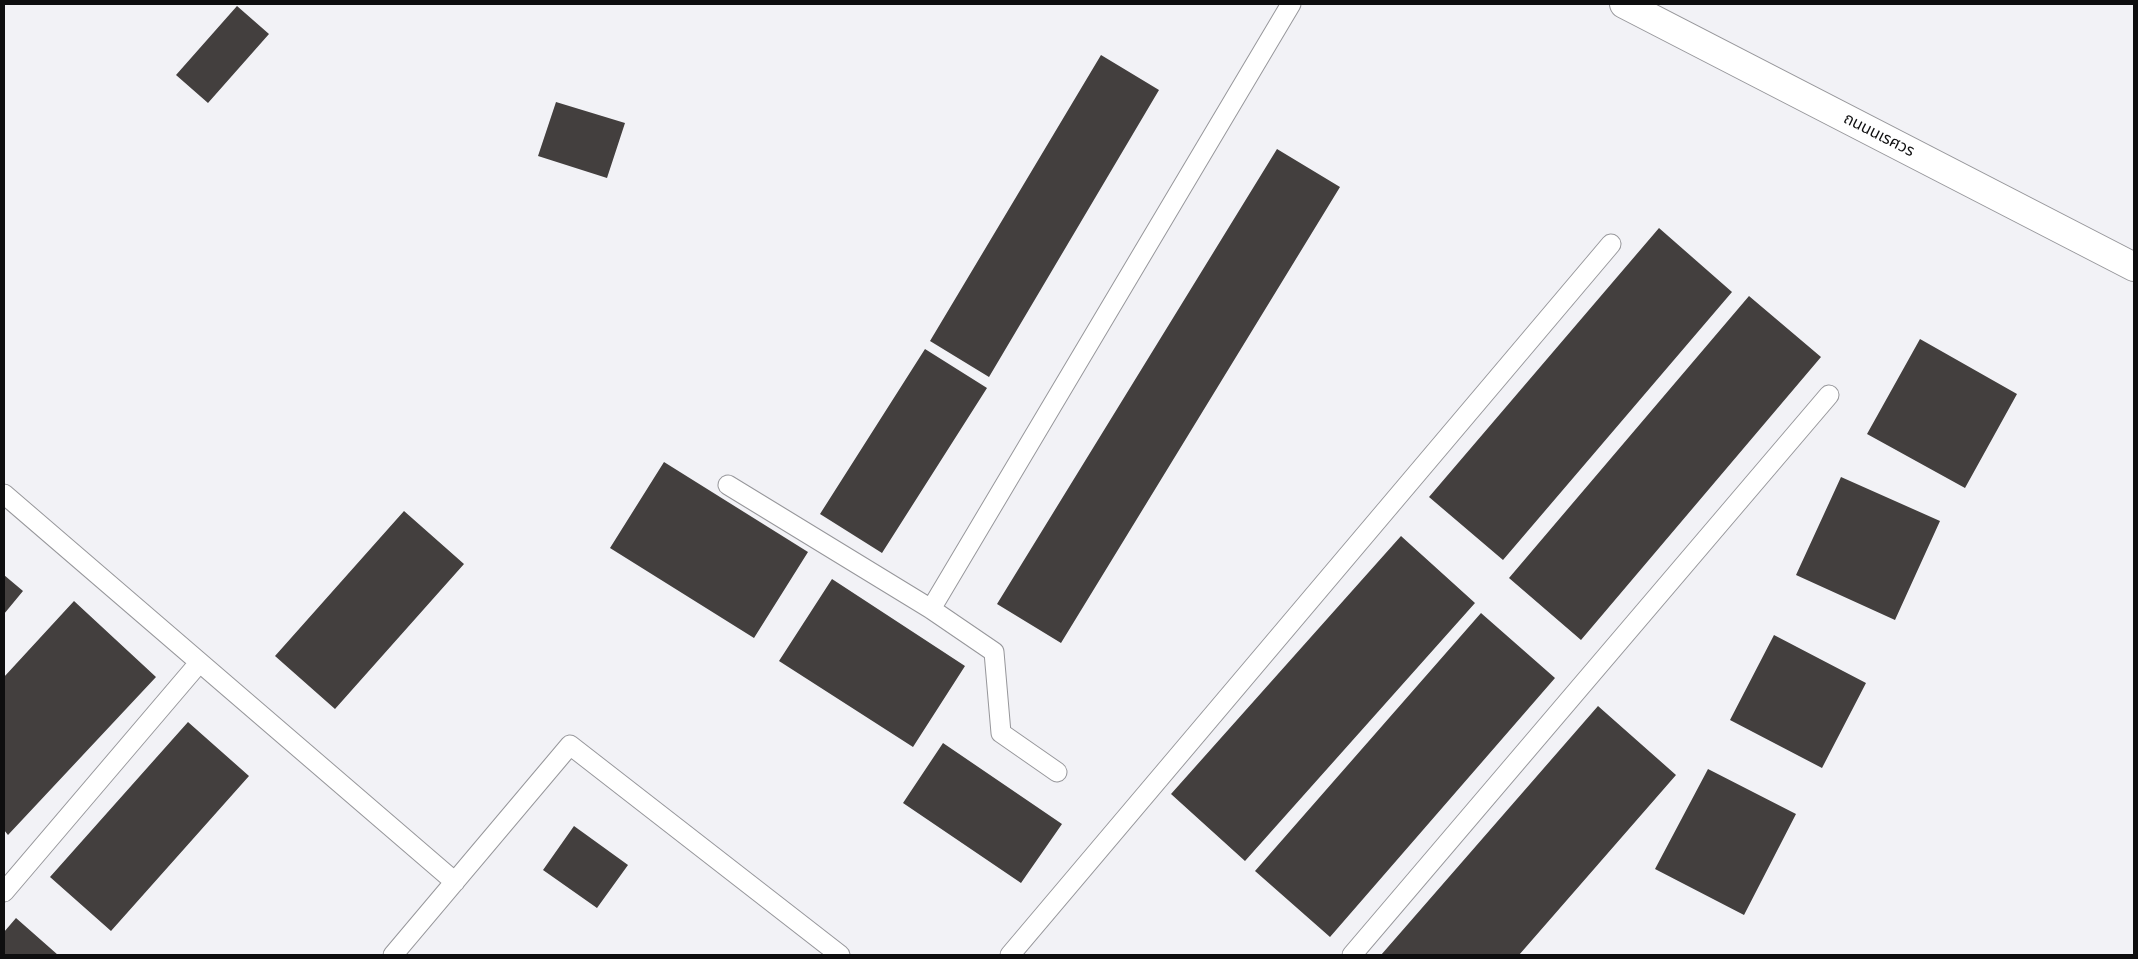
<!DOCTYPE html>
<html>
<head>
<meta charset="utf-8">
<style>
	body { margin:0 }
	#map { position:relative; width:2138px; height:959px; overflow:hidden; background:#f2f2f6; font-family:Cabin,sans-serif }
	canvas { display:block }
	.frame { position:absolute; inset:0; border:5px solid #0e0e0f; pointer-events:none }
</style>
</head>
<body>
<div id="map">
<canvas width="2138" height="959"></canvas>
<div class="frame"></div>
</div>
<script>
const ctx = document.querySelector('canvas').getContext('2d');
ctx.lineJoin = 'round';
function paint(path, color) { ctx.fillStyle = color; ctx.fill(path, 'evenodd'); }
function stroke(path, color, width, dash) { ctx.strokeStyle = color; ctx.lineWidth = width; ctx.lineCap = dash ? 'butt' : 'round'; ctx.setLineDash(dash || []); ctx.stroke(path); }
function label(font, color, halo, rows, align = 'center') {
  ctx.font = font + ' Cabin,"Noto Sans Thai",sans-serif'; ctx.lineWidth = 5; ctx.setLineDash([]); ctx.textBaseline = 'middle'; ctx.strokeStyle = halo; ctx.fillStyle = color; for (const [text, x, y, turn = 0] of rows) {
    ctx.save(); ctx.translate(x, y); ctx.rotate((+turn || 0) * Math.PI / 180); ctx.textAlign = isNaN(turn) ? turn : align; if (halo) ctx.strokeText(text, 0, 0); ctx.fillText(text, 0, 0); ctx.restore();
  }
}
const building = new Path2D(`
	M237 6 269 34 208 103 176 75Z
	M1101 55 1159 90 989 377 930 341Z
	M556 102 625 123 607 178 538 156Z
	M1277 149 1340 187 1061 643 997 604Z
	M1659 228 1732 292 1503 560 1429 497Z
	M1749 296 1821 357 1581 640 1509 578Z
	M1920 339 2017 394 1965 488 1867 434Z
	M925 349 987 388 882 553 820 514Z
	M664 462 808 552 754 638 610 548Z
	M1841 477 1940 521 1895 620 1796 575Z
	M404 511 464 564 335 709 275 656Z
	M1401 536 1475 603 1245 861 1171 794Z
	M4 575 23 591 4 614Z
	M832 579 965 666 913 747 779 661Z
	M74 601 156 677 8 835 4 830V677Z
	M1481 613 1555 678 1330 937 1255 871Z
	M1774 635 1866 683 1822 768 1730 720Z
	M1598 706 1676 775 1519 955H1381Z
	M188 722 249 776 111 931 50 877Z
	M943 743 1062 824 1021 883 903 803Z
	M1708 769 1796 814 1744 915 1655 869Z
	M574 826 628 865 597 908 543 870Z
	M16 918 58 955H4V932Z`);
const lane = new Path2D(`
	M728 485 931 609 994 652 1001 733 1057 772
	M4 494 455 882
	M931 609 1291 4
	M4 892 199 663
	M393 955 570 745 840 955
	M1010 955 1611 244
	M1352 955 1829 395`);
const secondary = new Path2D(`
	M1624 4 2134 267`);
const streetNames = [
	["ถนนนเรศวร",1879,135,27]
];
paint(building, '#433f3e');
stroke(lane, '#97979b', 21);
stroke(secondary, '#97979b', 30);
stroke(lane, '#fff', 19);
stroke(secondary, '#fff', 28);
label('16px', '#0e0e0f', '#fff', streetNames);
</script>
</body>
</html>
